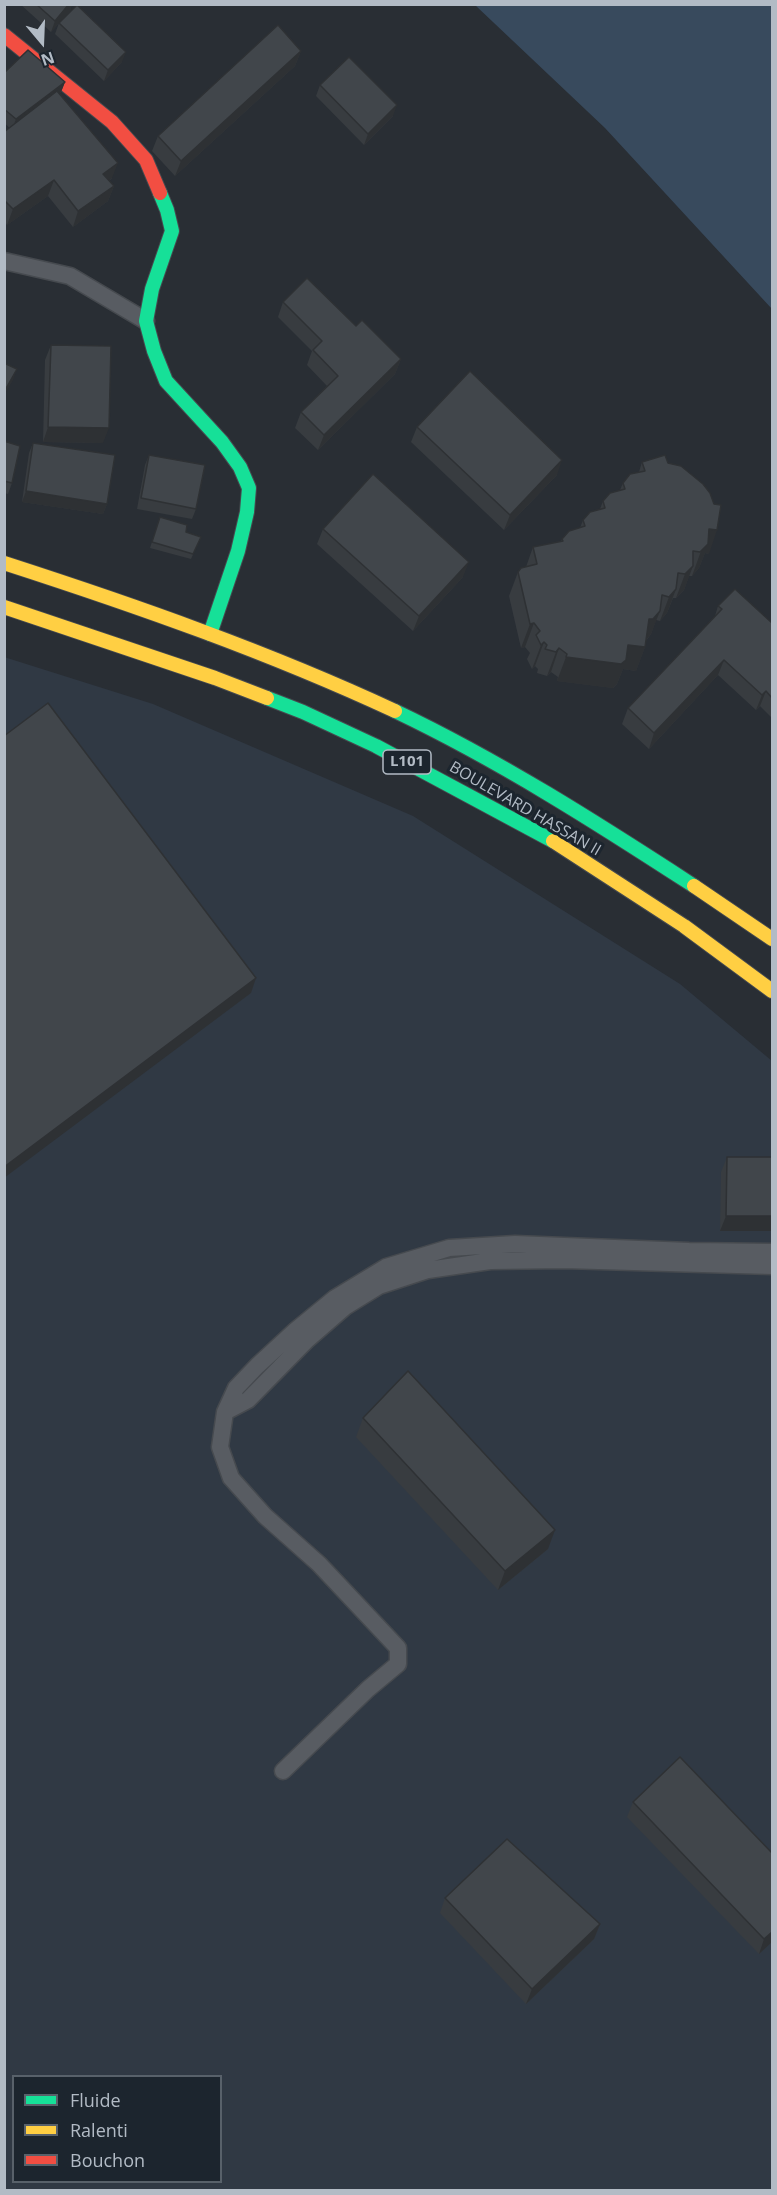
<!DOCTYPE html>
<html>
<head>
<meta charset="utf-8">
<style>
	body { margin:0 }
	#map { position:relative; width:777px; height:2195px; overflow:hidden; background:#292e34; font-family:"Open Sans",sans-serif }
	canvas { display:block }
	.frame { position:absolute; inset:0; border:6px solid #b2bbc5; pointer-events:none }
	.legend { position:absolute; left:12px; top:2075px; width:210px; height:108px; box-sizing:border-box; background:#1c252e; border:2px solid #58616a; margin:0; padding:8px 10px; list-style:none; font-size:18px; color:#b2bbc5 }
	.legend li { display:flex; align-items:center; gap:12px; height:30px }
	.legend b { width:30px; border:2px solid #58616a }
	.north { position:absolute; left:12px; top:12px; width:60px; height:60px; -webkit-text-stroke:4px #1c252e; paint-order:stroke; rotate:161deg; font-size:16px; font-weight:700; line-height:24px; text-align:center; color:#b2bbc5 }
	.north::after { content:''; display:block; margin:auto; width:21px; height:27px; background:#b2bbc5; clip-path:polygon(50% 0,100% 100%,50% 72%,0 100%) }
</style>
</head>
<body>
<div id="map">
<canvas width="777" height="2195"></canvas>
<div class="frame"></div>
<ul class="legend">
<li><b style="height:8px;background:#16e098"></b>Fluide</li>
<li><b style="height:8px;background:#ffcf43"></b>Ralenti</li>
<li><b style="height:8px;background:#f24e42"></b>Bouchon</li>
</ul>
<div class="north">N</div>
</div>
<script>
const ctx = document.querySelector('canvas').getContext('2d');
ctx.lineJoin = 'round';
function paint(path, color) { ctx.fillStyle = color; ctx.fill(path, 'evenodd'); }
function stroke(path, color, width, dash) { ctx.strokeStyle = color; ctx.lineWidth = width; ctx.lineCap = dash ? 'butt' : 'round'; ctx.setLineDash(dash || []); ctx.stroke(path); }
function label(font, color, halo, rows, align = 'center') {
  ctx.font = font + ' "Open Sans",sans-serif'; ctx.lineWidth = 6; ctx.setLineDash([]); ctx.textBaseline = 'middle'; ctx.strokeStyle = halo; ctx.fillStyle = color; for (const [text, x, y, turn = 0] of rows) {
    ctx.save(); ctx.translate(x, y); ctx.rotate((+turn || 0) * Math.PI / 180); ctx.textAlign = isNaN(turn) ? turn : align; if (halo) ctx.strokeText(text, 0, 0); ctx.fillText(text, 0, 0); ctx.restore();
  }
}
const airport = new Path2D(`
	M4 657 153 704 413 816 680 984 772 1061V2190H5ZM14 2076H220V2182H14Z`);
const water = new Path2D(`
	M475 5H772V309L605 128Z`);
const lane = new Path2D(`
	M4 261 70 276 146 321
	M225 1412 248 1400 307 1340 345 1307 379 1286 428 1270 490 1261 564 1260 772 1266
	M283 1771 368 1689 398 1664V1648L319 1564 265 1516 231 1478 220 1447 225 1412 236 1388 257 1366 296 1330 335 1298 386 1267 449 1248 515 1244 689 1251 772 1252`);
const fast = new Path2D(`
	M160 193 167 210 172 231 152 289 146 321 154 351 166 381 222 442 240 467 249 488 247 512 238 551 210 634
	M267 698 303 712 376 746 553 841
	M395 711C500 761 597 823 694 886`);
const slow = new Path2D(`
	M4 563C137 606 268 652 395 711
	M4 607 215 678 267 698
	M553 841 684 926 772 991
	M694 886 772 939`);
const jam = new Path2D(`
	M4 35 112 122 146 160 160 193`);
const wall = new Path2D(`
	M20 4H72L70 11 51 32Z
	M59 23 122 62 104 81 55 34Z
	M301 51 295 66 175 176 152 151 158 136Z
	M4 73 65 82 61 92 59 94 112 178 109 181 114 186 108 201 73 227 48 196 7 225 4 221V132L10 128 4 123Z
	M320 85 393 116 364 145 316 96Z
	M283 302 356 326 401 359 395 374 318 450 295 428 301 412 327 386 307 365 312 351 278 317Z
	M51 345 103 443 43 442 45 360Z
	M417 427 557 475 504 530 411 442Z
	M4 441 12 483 8 494 4 493Z
	M33 443 107 504 103 514 22 502 29 453Z
	M149 455 196 509 192 519 137 509 145 465Z
	M642 462 668 463 709 554 705 553 699 568 692 576H689L684 590 676 598H673L667 613 660 621 656 620 651 634 646 641 645 647 636 671 623 669 617 684 613 688 557 681 558 677 551 672 547 676 537 673 538 669 535 666 532 669 527 659 530 653 525 647 521 648 509 596 518 572 526 567 533 547 561 541 562 539 580 528 583 520 600 509 603 501 620 490 623 483 639 472Z
	M160 517 186 532 201 537 191 559 150 548Z
	M323 529 463 577 413 631 317 544Z
	M718 606 772 623V718L760 706 756 710 718 675 649 749 622 724 628 708 715 616Z
	M727 1157H772V1231H720L721 1172Z
	M363 1418 548 1549 498 1590 356 1437Z
	M633 1802 772 1853V1942L759 1954 627 1817Z
	M445 1898 600 1924 594 1939 526 2004 440 1913Z`);
const shadedWall = new Path2D(`
	M69 4H72L70 11 51 32 55 21Z
	M301 51 295 66 175 176 181 161Z
	M126 52 122 62 104 81 108 70Z
	M65 82 61 92 12 130 16 119Z
	M397 105 393 116 364 145 368 134Z
	M118 163 112 178 98 190 103 174Z
	M54 180 48 196 7 225 13 209Z
	M114 186 108 201 73 227 78 211Z
	M401 359 395 374 318 450 324 435Z
	M17 369 13 380 4 395V392Z
	M48 427 109 428 103 443 43 442Z
	M562 460 557 475 504 530 510 515Z
	M26 491 107 504 103 514 22 502Z
	M709 529 717 530 709 554 705 553 699 568 692 576Z
	M469 562 463 577 413 631 419 616Z
	M693 566 684 590 676 598 685 574Z
	M676 589 667 613 660 621 669 597Z
	M660 611 651 634 644 643 649 619Z
	M534 623 525 647 521 648 530 624Z
	M544 642 535 666 532 669 541 645Z
	M628 645 645 647 636 671 623 669 617 684 613 688 557 681 566 657Z
	M559 648 551 672 547 676 556 652Z
	M724 660 718 675 649 749 654 733Z
	M766 691 760 706 756 710 762 695Z
	M256 978 251 993 4 1178V1167Z
	M726 1216H772V1231H720Z
	M555 1530 548 1549 498 1590 505 1571Z
	M600 1924 594 1939 526 2004 532 1989Z
	M772 1932V1942L759 1954 764 1939Z`);
const building = new Path2D(`
	M36 4H69L55 21Z
	M77 5 126 52 108 70 59 23Z
	M278 25 301 51 181 161 158 136Z
	M28 50 65 82 16 119 4 109V73Z
	M349 57 397 105 368 134 320 85Z
	M57 91 118 163 103 174 114 186 78 211 54 180 13 209 4 200V132Z
	M307 278 356 326 362 320 401 359 324 435 301 412 338 376 313 350 322 341 283 302Z
	M51 345 111 346 109 428 48 427Z
	M4 363 17 369 4 392Z
	M470 371 562 460 510 515 417 427Z
	M4 441 20 446 12 483 4 481Z
	M33 443 115 455 107 504 26 491Z
	M149 455 205 465 196 509 141 498Z
	M665 455 668 463 681 466 703 484 710 493 714 504 721 505 717 530 709 529 708 544 700 552 693 551V566L685 574 678 573 676 589 669 597 662 595 660 611 653 619H649L645 647 628 645 626 660 621 664 566 657 567 654 559 648 556 652 545 649 547 645 544 642 541 645 536 635 540 631 534 623 530 624 518 572 521 568 537 564 533 547 563 541 562 539 569 531 585 526 583 520 590 512 605 508 603 501 610 493 625 489 623 483 630 474 645 471 642 462Z
	M373 474 469 562 419 616 323 529Z
	M160 517 187 525 186 532 201 537 193 554 152 542Z
	M735 589 772 623V698L766 691 762 695 724 660 654 733 628 708 722 609 718 606Z
	M48 703 256 978 4 1167V736Z
	M727 1157H772V1216H726Z
	M408 1371 555 1530 505 1571 363 1418Z
	M680 1757 772 1853V1932L764 1939 633 1802Z
	M507 1839 600 1924 532 1989 445 1898Z`);
const shields = [
	[407,762,48]
];
const shieldNames = [
	["L101",407,762]
];
const streetNames = [
	["BOULEVARD HASSAN II",525,809,30]
];
paint(airport, '#303944');
paint(water, '#384a5d');
stroke(lane, '#464a4f', 19);
stroke(fast, '#464a4f', 16);
stroke(slow, '#464a4f', 16);
stroke(jam, '#464a4f', 16);
stroke(lane, '#585c62', 16);
stroke(fast, '#16e098', 14);
stroke(slow, '#ffcf43', 14);
stroke(jam, '#f24e42', 14);
paint(wall, '#383c40');
paint(shadedWall, '#2e3134');
paint(building, '#41464b');
stroke(building, '#2e3134', 1.5);
for (const [x, y, w] of shields) { const box = new Path2D(); box.roundRect(x - w / 2, y - 12, w, 24, 4.5); ctx.fillStyle = '#1c252e'; ctx.fill(box); stroke(box, '#b2bbc5', 1.5); }
label('bold 15px', '#b2bbc5', null, shieldNames);
label('16px', '#b2bbc5', '#1c252e', streetNames);
</script>
</body>
</html>
